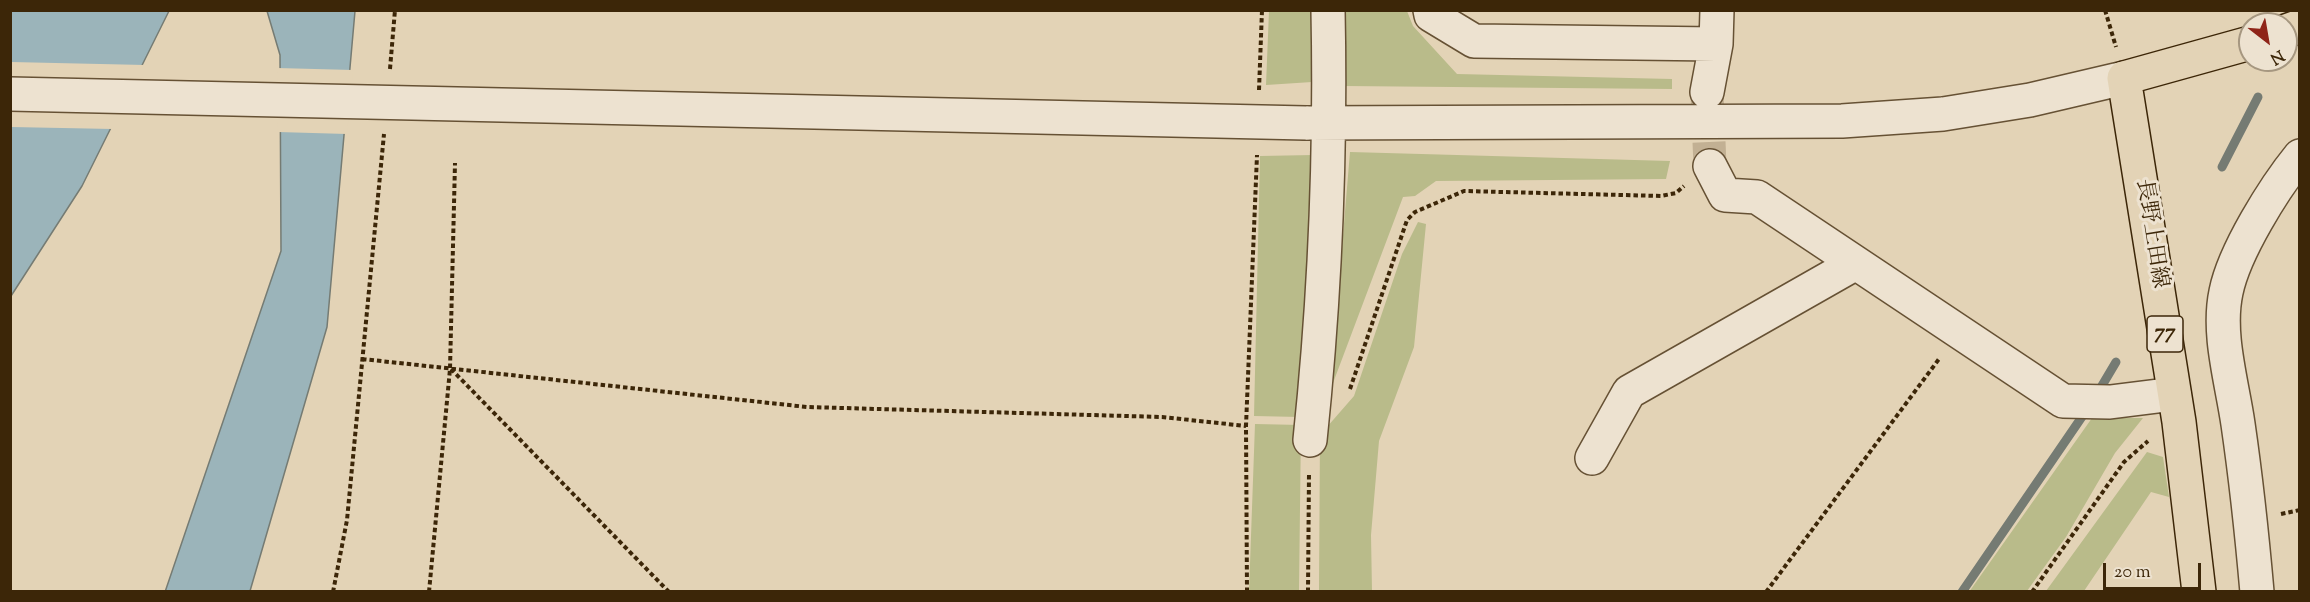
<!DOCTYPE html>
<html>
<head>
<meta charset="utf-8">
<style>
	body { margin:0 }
	#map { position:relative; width:2310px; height:602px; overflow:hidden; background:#e3d3b6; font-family:"Sorts Mill Goudy",serif }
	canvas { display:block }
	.frame { position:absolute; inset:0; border:12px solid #3c2608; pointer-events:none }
	.north { position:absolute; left:2238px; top:12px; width:60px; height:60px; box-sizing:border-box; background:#ede2d0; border:2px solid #a69780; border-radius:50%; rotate:149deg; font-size:16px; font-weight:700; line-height:24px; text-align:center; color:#3c2608 }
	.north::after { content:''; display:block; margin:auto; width:21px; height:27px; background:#8f2418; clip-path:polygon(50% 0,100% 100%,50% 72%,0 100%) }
	.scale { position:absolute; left:2103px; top:563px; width:98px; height:27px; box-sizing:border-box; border:3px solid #3c2608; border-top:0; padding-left:8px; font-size:18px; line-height:21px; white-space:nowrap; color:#3c2608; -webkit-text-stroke:4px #ede2d0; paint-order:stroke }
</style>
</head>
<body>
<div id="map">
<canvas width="2310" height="602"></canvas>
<div class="frame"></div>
<div class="north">N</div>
<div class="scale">20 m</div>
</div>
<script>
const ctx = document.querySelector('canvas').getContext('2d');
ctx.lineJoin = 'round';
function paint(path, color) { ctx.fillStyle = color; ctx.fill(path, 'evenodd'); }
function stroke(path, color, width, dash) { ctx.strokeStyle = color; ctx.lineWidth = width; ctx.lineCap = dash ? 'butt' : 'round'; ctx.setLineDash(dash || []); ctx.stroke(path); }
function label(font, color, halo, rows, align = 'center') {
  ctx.font = font + ' "Sorts Mill Goudy","Noto Serif JP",serif'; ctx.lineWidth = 6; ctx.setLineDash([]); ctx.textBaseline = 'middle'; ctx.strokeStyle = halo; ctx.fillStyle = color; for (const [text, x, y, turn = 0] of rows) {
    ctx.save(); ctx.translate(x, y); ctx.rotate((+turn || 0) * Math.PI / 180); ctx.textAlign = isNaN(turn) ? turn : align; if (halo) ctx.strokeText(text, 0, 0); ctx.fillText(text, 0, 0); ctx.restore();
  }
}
const green = new Path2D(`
	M1269 11H1313L1312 82 1266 85Z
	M1341 11H1407L1413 26 1457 74 1672 79V89L1344 86Z
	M1350 152 1670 161 1666 179 1436 181 1415 196 1403 197 1330 391Z
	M1313 155 1300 417 1254 416 1260 156Z
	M1418 222 1426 224 1414 347 1379 441 1371 535 1372 591 1319 592 1320 435 1354 396 1402 254Z
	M2092 418H2143L2115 453 2066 537 2027 591 1969 592Z
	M1255 424 1301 425 1299 591 1249 592Z
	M2147 452 2163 457 2169 497 2151 492 2084 591H2046Z`);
const water = new Path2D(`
	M11 11H169L82 186 11 296Z
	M267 11H355L327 327 250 591 165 592 281 251 280 55Z`);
const pier = new Path2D(`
	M11 62 145 65 113 129 11 127Z
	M277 68 353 70 347 134 278 132Z`);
const stream = new Path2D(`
	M2222 167 2258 97
	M2097 394 2116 362
	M1962 592 2088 408`);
const minorTunnel = new Path2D(`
	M1707 93 1710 166`);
const path = new Path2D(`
	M2105 10 2116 47
	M390 69 395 10
	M1259 90 1262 10
	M362 359 807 407 1162 417 1246 426
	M451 369 669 592
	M1350 389 1407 220 1415 212 1464 191 1661 196 1676 193 1684 186
	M2281 514 2300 510
	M333 592 347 520 384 134
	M429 592 450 369 455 163
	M1247 592 1246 426 1257 155
	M1308 592 1309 472
	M1766 592 1939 359
	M2032 592 2124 462 2148 441`);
const minor = new Path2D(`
	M1430 10 1431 15 1474 41 1716 44
	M1707 92 1716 44 1717 10
	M1306 123 1842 121 1943 114 2030 100 2124 78
	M1710 166 1725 195 1757 197 2063 401 2110 402 2174 394
	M1310 440C1325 297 1331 154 1328 10
	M1592 458 1629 392 1856 263
	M2257 592C2252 535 2246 479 2238 424 2232 382 2217 334 2226 292 2234 252 2274 188 2300 156`);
const major = new Path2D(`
	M2286 31 2300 26
	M2199 592 2179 422 2124 78 2250 43`);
const minorBridge = new Path2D(`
	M10 94 1306 123`);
const shields = [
	[2165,334,36]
];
const shieldNames = [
	["77",2165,334]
];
const streetNames = [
	["長野上田線",2150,234,81]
];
paint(green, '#b9bb8a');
paint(water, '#9bb4ba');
stroke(water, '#757b73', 1.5);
paint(pier, '#e3d3b6');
stroke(stream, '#757b73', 9);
stroke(minorTunnel, '#c2b093', 33, [33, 16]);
stroke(minor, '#665134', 36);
stroke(major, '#3c2608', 36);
stroke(path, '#3c2608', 4, [4.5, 3]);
stroke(minor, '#ede2d0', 33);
stroke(major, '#e3d3b6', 33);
stroke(minorBridge, '#665134', 36, []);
stroke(minorBridge, '#ede2d0', 33);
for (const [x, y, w] of shields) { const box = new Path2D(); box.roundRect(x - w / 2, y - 18, w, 36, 4.5); ctx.fillStyle = '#ede2d0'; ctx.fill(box); stroke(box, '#3c2608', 1.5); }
label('bold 21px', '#3c2608', null, shieldNames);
label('22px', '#3c2608', '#ede2d0', streetNames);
</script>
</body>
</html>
